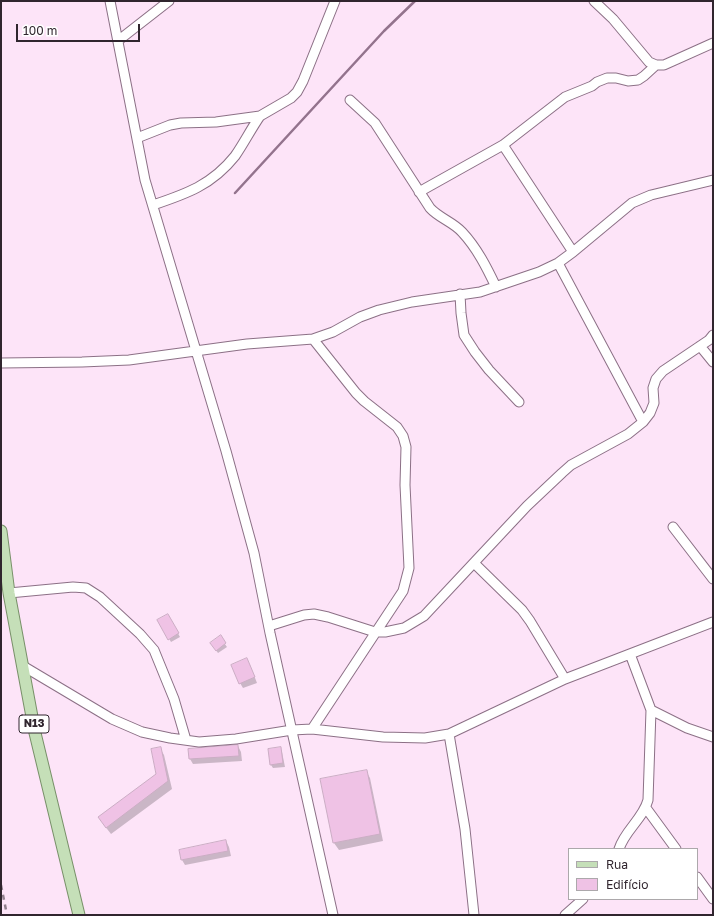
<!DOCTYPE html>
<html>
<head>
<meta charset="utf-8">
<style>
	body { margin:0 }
	#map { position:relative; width:714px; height:916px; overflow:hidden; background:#fde4f8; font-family:"Golos Text",sans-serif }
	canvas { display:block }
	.frame { position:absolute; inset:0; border:2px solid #30252e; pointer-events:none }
	.legend { position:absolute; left:568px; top:848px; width:130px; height:52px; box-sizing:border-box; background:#fff; border:1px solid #aca8ab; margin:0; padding:5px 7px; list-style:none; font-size:12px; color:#30252e }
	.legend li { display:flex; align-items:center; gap:8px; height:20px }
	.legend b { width:20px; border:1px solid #aca8ab }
	.scale { position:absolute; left:16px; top:24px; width:124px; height:18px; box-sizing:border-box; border:2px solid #30252e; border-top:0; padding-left:5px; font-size:12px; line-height:14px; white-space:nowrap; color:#30252e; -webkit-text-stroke:3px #fff; paint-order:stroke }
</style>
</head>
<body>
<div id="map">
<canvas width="714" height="916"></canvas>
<div class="frame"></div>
<ul class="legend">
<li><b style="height:5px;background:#c5dfb8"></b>Rua</li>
<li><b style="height:11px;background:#efc2e5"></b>Edifício</li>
</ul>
<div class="scale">100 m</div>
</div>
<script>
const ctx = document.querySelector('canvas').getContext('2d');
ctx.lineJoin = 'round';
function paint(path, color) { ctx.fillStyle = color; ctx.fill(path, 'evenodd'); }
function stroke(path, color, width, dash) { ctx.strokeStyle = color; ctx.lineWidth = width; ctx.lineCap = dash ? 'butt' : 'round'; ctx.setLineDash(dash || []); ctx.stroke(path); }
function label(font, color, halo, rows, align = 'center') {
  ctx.font = font + ' "Golos Text",sans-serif'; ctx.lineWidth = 4; ctx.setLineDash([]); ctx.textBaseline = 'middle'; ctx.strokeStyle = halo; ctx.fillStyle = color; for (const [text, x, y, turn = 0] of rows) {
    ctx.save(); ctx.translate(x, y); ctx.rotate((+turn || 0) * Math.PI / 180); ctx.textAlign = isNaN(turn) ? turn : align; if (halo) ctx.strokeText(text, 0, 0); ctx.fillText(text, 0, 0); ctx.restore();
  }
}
const shadow = new Path2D(`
	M168 615 180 637 171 642 159 621Z
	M220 637 227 647 218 653 213 646Z
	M250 665 257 683 243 688 240 683Z
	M238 746 241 752 242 761 193 764 190 759Z
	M160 748 164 755 172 789 111 834 104 825 157 774Z
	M280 748 282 752 285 767 273 768 271 765 269 750Z
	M366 771 370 778 383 841 339 850 334 843 321 780Z
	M226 841 229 847 231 856 185 865 182 860Z`);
const stream = new Path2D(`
	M235 193 384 31 415 1`);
const building = new Path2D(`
	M168 614 179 633 168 640 157 620Z
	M221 635 226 643 216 651 210 643Z
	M247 658 255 677 239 684 231 665Z
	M238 745 239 756 189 759 188 749Z
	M161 747 168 781 106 828 98 817 156 774 151 749Z
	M281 747 283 763 270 765 268 749Z
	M367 770 380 834 333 843 320 779Z
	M226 840 228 851 181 860 179 850Z`);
const minor = new Path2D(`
	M110 1 145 180 226 451 254 553 270 633 333 915
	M594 1 613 19 649 62 656 65H664L713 43
	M119 40 169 1
	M350 100 375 123 430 208C439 218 453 222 462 232 477 248 487 268 496 287
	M137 138 170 125 181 123 216 122 260 116 291 98 297 92 303 81 335 1
	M503 145 573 252
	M419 192 503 145 565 97 592 86 597 82 607 78H616L628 81 638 80 644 76 656 65
	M153 205C186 194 212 185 235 156 244 143 251 129 260 116
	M558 263 643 422
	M460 294 461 313 464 335 475 352 489 370 519 402
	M700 346 713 362
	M1 363 82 362 129 360 247 344 313 339 333 332 360 317 379 310 412 302 480 292 539 272 558 263 573 252 632 203 651 195 713 180
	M673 527 713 579
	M474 563 522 610 530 621 565 679
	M9 593 73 587 86 588 100 597 140 634 154 650 174 699 186 740
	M269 626 304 615 314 614 328 617 375 632H385L404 628 424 616 527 506 562 473 571 465 628 434 643 422 650 413 654 403 653 388 656 379 663 371 709 340 713 335
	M23 666 112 719 142 732 170 738 199 742 236 739 292 730 312 729 383 737 425 738 449 734 565 679 713 622
	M651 710 687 728 713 737
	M312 729 403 591 409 568 405 485 406 447 403 436 397 427 364 401 356 393 313 339
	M449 734 465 829 474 915
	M646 808 676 849
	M619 849C625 830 643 819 648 800L651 710 630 654
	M697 877 713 899
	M565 915 583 899`);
const major = new Path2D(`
	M1 531 9 593 35 733 79 915`);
const rail = new Path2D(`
	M1 885 7 915`);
const shields = [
	[34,724,30]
];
const shieldNames = [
	["N13",34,724]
];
paint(shadow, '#0003');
stroke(stream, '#93738d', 2.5);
paint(building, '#efc2e5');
stroke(building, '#cbadc4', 1);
stroke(minor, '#8c7086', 11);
stroke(major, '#789069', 13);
stroke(minor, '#fff', 9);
stroke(major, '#c5dfb8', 11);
stroke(rail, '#92808e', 2.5, [5, 5]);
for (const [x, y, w] of shields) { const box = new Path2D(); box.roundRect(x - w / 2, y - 9, w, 18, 3); ctx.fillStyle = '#fff'; ctx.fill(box); stroke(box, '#30252e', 1); }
label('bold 11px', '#30252e', null, shieldNames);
</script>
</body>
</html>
